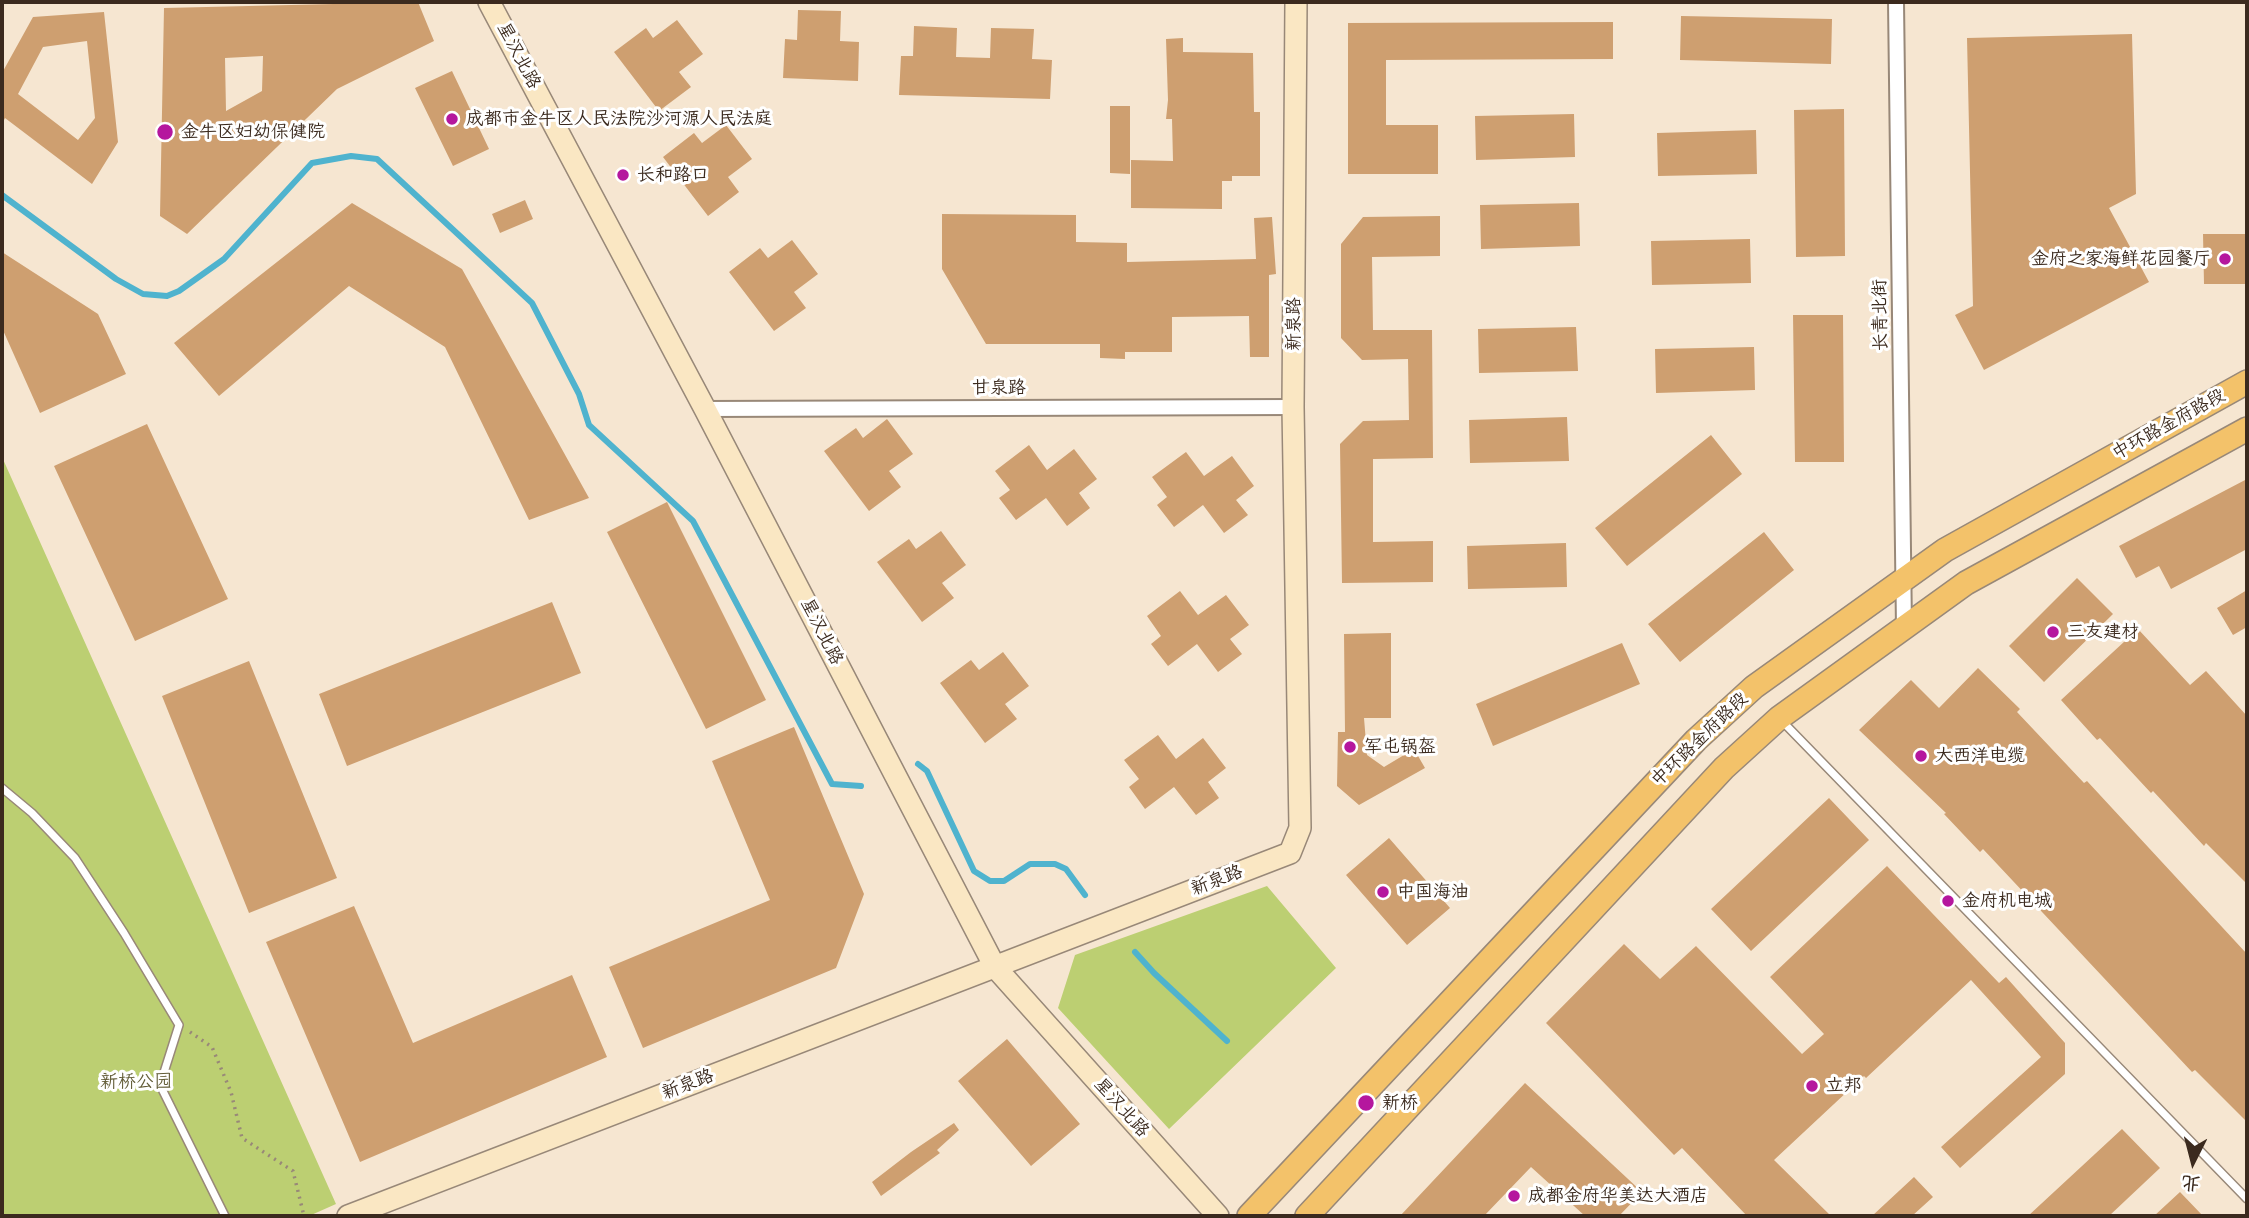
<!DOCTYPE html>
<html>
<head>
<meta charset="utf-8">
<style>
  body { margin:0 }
  #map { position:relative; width:2249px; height:1218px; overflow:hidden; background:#f6e6d1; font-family:Pangolin,"LXGW WenKai TC",sans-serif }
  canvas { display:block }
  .frame { position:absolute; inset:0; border:4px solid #3b2a1e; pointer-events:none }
  .north { position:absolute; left:2158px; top:1127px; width:70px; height:70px; -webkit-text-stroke:5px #fff; paint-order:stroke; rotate:186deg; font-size:19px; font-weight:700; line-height:28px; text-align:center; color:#3b2a1e }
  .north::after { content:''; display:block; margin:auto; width:24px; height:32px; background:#3b2a1e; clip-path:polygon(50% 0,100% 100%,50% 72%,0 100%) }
</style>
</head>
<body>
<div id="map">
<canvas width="2249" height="1218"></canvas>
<div class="frame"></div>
<div class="north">北</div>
</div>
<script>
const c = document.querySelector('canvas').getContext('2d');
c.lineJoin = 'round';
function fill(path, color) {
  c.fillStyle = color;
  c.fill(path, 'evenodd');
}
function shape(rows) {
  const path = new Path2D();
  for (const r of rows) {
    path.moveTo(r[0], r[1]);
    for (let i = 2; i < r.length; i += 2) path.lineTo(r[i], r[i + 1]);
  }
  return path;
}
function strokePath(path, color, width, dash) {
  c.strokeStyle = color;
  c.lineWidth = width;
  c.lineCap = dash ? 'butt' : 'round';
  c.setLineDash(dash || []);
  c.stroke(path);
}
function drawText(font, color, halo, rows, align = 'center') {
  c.font = font + ' Pangolin,"LXGW WenKai TC",sans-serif';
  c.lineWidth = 6;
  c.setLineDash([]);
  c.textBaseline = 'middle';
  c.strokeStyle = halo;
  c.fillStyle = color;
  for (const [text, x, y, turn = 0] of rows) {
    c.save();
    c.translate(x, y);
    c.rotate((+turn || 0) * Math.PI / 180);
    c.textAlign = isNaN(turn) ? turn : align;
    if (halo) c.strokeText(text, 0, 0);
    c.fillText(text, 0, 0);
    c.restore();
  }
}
const green = shape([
  [2,457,336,1204,309,1216,2,1216],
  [1267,886,1336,968,1169,1129,1058,1008,1075,955]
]);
const stream = shape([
  [2,195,116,279,143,294,167,296,179,291,224,259,312,163,351,156,377,159,532,303,579,394,589,425,693,521,832,784,861,786],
  [918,764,927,771,974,871,990,881,1004,881,1030,864,1055,864,1066,869,1085,895],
  [1135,952,1154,973,1227,1041]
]);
const building = shape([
  [418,2,434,41,337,89,187,234,160,216,164,8],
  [263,56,262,91,226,111,225,58],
  [798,10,841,11,840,41,859,42,858,81,783,78,785,39,797,40],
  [104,12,118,142,92,184,5,118,2,124,2,73,33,17],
  [87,41,95,118,78,140,18,94,43,47],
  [1681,16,1832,19,1831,64,1680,60],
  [677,20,703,54,679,72,691,87,659,111,614,52,646,28,653,38],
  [1613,22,1613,59,1386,60,1386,125,1438,125,1438,174,1348,174,1348,23],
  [914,26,957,28,956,57,990,58,991,28,1034,29,1032,59,1052,60,1050,99,899,95,901,56,913,56],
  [2132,34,2136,194,2109,208,2149,282,1984,370,1955,315,1973,306,1967,38],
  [1183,38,1183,52,1253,53,1254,112,1260,112,1260,176,1232,176,1232,181,1222,181,1222,209,1131,208,1131,160,1173,161,1172,119,1166,119,1168,100,1166,39],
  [452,71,489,149,453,166,415,88],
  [1110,106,1130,106,1130,174,1110,173],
  [1844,109,1845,256,1796,257,1794,110],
  [1574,114,1575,157,1476,160,1475,116],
  [726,125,752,159,728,177,739,192,708,216,663,157,694,133,702,143],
  [1756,130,1757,174,1658,176,1657,133],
  [525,200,533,219,500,233,492,214],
  [352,203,462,269,589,498,529,520,445,347,349,286,219,396,174,343],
  [1579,203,1580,246,1481,249,1480,205],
  [942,214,1076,215,1076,242,1127,243,1127,262,1256,259,1254,218,1272,217,1276,274,1269,275,1269,357,1250,357,1249,316,1172,317,1172,352,1125,352,1125,359,1100,358,1100,344,986,344,942,269],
  [1440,216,1440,256,1372,257,1373,330,1432,330,1433,458,1373,459,1373,542,1433,541,1433,582,1342,583,1340,444,1363,421,1409,420,1408,359,1362,360,1341,338,1341,244,1363,217],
  [2203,234,2247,234,2247,284,2204,284],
  [1750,239,1751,283,1652,285,1651,241],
  [792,240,818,274,794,292,806,308,774,331,729,272,760,248,768,258],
  [2,252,98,314,126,374,40,413,2,328],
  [1793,315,1843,315,1844,462,1795,462],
  [1576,327,1578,371,1479,373,1478,329],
  [1754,347,1755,390,1656,393,1655,349],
  [1567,417,1569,461,1470,463,1469,420],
  [887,419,913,454,889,471,901,487,869,511,824,451,856,428,863,438],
  [147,424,228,599,135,641,54,466],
  [1711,435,1742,474,1627,566,1595,528],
  [1029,445,1047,470,1074,449,1097,479,1079,493,1090,508,1067,526,1046,498,1016,520,999,498,1010,490,995,471],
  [1186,452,1204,476,1232,456,1254,486,1236,500,1248,515,1224,533,1203,505,1174,527,1157,505,1167,497,1152,477],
  [2247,479,2247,549,2171,589,2159,566,2136,578,2119,546],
  [667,502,766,700,706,729,607,532],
  [941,531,966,565,942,583,954,598,922,622,877,562,909,539,916,549],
  [1764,532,1794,570,1680,662,1648,624],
  [1566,543,1567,587,1468,589,1467,546],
  [2077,578,2113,614,2044,682,2009,646],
  [2247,590,2247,627,2233,635,2217,608],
  [1180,591,1198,615,1226,595,1249,625,1230,639,1242,654,1218,672,1197,644,1168,666,1151,644,1161,636,1147,616],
  [552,602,581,673,347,766,319,694],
  [2138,629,2190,685,2206,671,2247,716,2247,884,2206,843,2204,846,2153,791,2151,793,2100,738,2097,740,2061,700],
  [1391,633,1391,718,1364,718,1367,755,1384,767,1414,749,1425,768,1359,805,1337,786,1338,732,1345,732,1344,634],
  [1622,643,1640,684,1493,746,1476,704],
  [1003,652,1029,686,1005,704,1017,719,985,743,940,683,971,660,979,670],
  [249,661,337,878,249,913,162,696],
  [1978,668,2020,709,2017,712,2084,783,2087,781,2247,954,2247,1122,2195,1070,2192,1072,1983,849,1980,852,1944,814,1946,813,1859,730,1911,680,1939,708],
  [794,727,864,894,836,968,643,1048,609,967,770,900,712,761],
  [1158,735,1176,759,1203,738,1226,768,1208,782,1219,798,1196,815,1174,787,1145,809,1129,787,1139,779,1124,760],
  [1829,798,1869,840,1751,951,1711,909],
  [1389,838,1450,908,1407,945,1346,875],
  [1887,866,1999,983,2006,977,2065,1043,2065,1074,1960,1168,1941,1147,2041,1057,1971,980,1866,1078,1864,1076,1774,1160,1831,1216,1747,1216,1682,1148,1674,1155,1546,1023,1624,944,1660,979,1696,946,1802,1054,1824,1034,1770,977],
  [354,906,413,1043,572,975,607,1057,360,1162,266,942],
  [1007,1039,1080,1124,1031,1166,958,1081],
  [1525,1083,1642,1192,1619,1216,1585,1216,1531,1167,1484,1216,1400,1216],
  [954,1123,959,1130,937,1150,940,1153,881,1196,872,1182,911,1152],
  [2122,1129,2160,1168,2109,1216,2028,1216],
  [1914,1177,1933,1197,1912,1216,1872,1216],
  [2180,1192,2203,1216,2154,1216]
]);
const path = shape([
  [190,1032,212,1047,231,1092,242,1138,293,1171,304,1216]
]);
const lane = shape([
  [1782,721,2247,1199],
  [2,788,32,813,75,858,124,933,179,1025,160,1085,225,1216]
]);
const street = shape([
  [1896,2,1904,628],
  [705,409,1293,407]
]);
const secondary = shape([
  [489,2,705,409,995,967,1218,1216],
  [348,1216,1290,853,1300,828,1293,407,1296,2]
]);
const primary = shape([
  [1249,1216,1696,740,1754,687,1945,550,2247,382],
  [1307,1216,1724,768,1779,718,1966,583,2247,429]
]);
const markers = [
  [452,119,7,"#b5179e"],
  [165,132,9,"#b5179e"],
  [623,175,7,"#b5179e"],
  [2225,259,7,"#b5179e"],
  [2053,632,7,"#b5179e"],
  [1350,747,7,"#b5179e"],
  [1921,756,7,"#b5179e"],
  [1383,892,7,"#b5179e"],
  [1948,901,7,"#b5179e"],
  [1812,1086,7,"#b5179e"],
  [1366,1103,9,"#b5179e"],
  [1514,1196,7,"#b5179e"]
];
const streetNames = [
  ["星汉北路",518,56,62],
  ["长青北街",1881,315,-91],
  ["新泉路",1294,324,-90],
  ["甘泉路",999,388],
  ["中环路金府路段",2169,425,-29],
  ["星汉北路",821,632,63],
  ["中环路金府路段",1700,740,-44],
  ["新泉路",1217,881,-21],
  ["新泉路",688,1085,-21],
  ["星汉北路",1121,1108,48]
];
const poiNames = [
  ["成都市金牛区人民法院沙河源人民法庭",466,119],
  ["金牛区妇幼保健院",181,132],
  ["长和路口",637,175],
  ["金府之家海鲜花园餐厅",2211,259,"right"],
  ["三友建材",2067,632],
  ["军屯锅盔",1364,747],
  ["大西洋电缆",1935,756],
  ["中国海油",1397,892],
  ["金府机电城",1962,901],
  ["立邦",1826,1086],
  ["新桥",1382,1103],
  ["成都金府华美达大酒店",1528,1196]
];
const parkNames = [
  ["新桥公园",136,1082]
];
fill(green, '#bccf72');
strokePath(stream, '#4fb3ce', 6);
fill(building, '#ce9f70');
strokePath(lane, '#988878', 10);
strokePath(street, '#988878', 18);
strokePath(secondary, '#988878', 24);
strokePath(primary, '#988878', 26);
strokePath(path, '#988878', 3.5, [2, 5]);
strokePath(lane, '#fff', 7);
strokePath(street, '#fff', 14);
strokePath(secondary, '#fae7c3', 21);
strokePath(primary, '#f3c26a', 23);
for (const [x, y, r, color] of markers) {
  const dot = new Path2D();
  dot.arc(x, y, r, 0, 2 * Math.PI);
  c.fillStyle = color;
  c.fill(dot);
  strokePath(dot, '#fff', 2.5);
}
drawText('18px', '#3b2a1e', '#fff', streetNames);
drawText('18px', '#3b2a1e', '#fff', poiNames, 'left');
drawText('18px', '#625c37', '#fff', parkNames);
</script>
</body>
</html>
